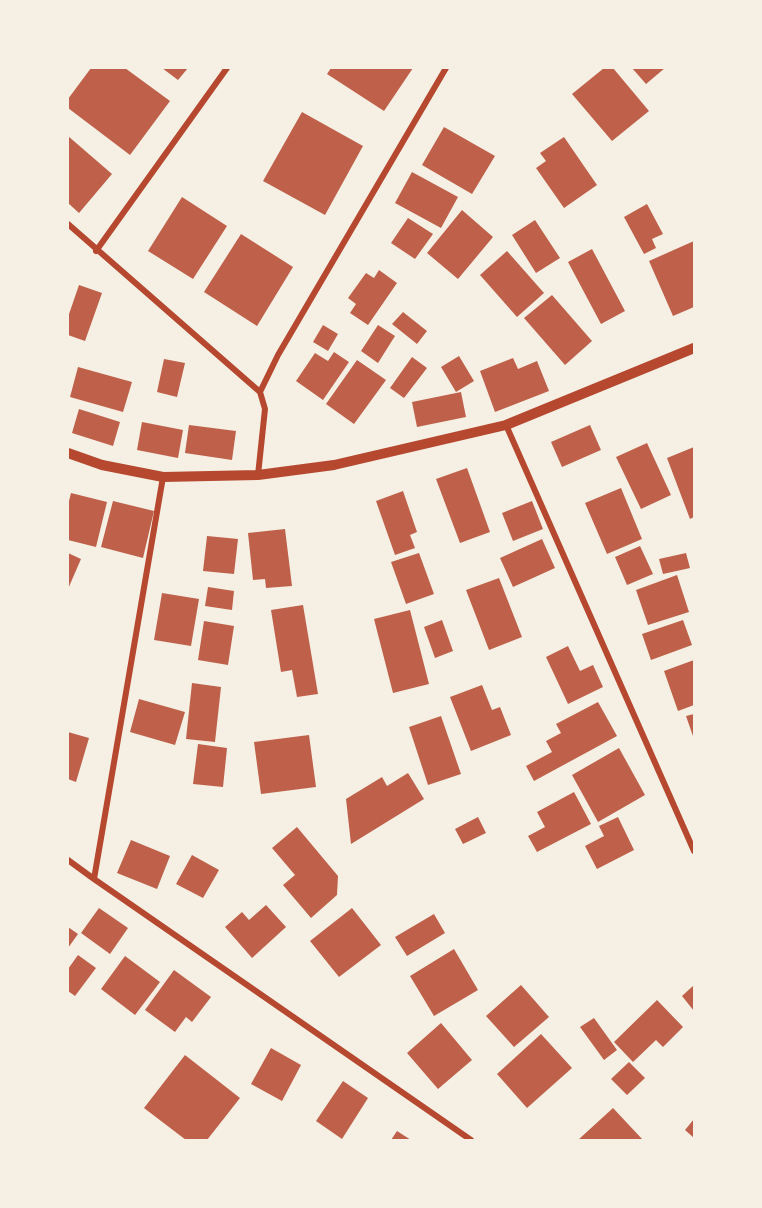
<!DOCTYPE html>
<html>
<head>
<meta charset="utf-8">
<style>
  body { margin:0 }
  #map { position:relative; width:762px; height:1208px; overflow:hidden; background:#f6efe4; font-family:"Asap Condensed",sans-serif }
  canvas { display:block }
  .frame { position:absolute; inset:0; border:69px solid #f6efe4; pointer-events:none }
</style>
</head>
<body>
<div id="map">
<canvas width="762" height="1208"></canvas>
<div class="frame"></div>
</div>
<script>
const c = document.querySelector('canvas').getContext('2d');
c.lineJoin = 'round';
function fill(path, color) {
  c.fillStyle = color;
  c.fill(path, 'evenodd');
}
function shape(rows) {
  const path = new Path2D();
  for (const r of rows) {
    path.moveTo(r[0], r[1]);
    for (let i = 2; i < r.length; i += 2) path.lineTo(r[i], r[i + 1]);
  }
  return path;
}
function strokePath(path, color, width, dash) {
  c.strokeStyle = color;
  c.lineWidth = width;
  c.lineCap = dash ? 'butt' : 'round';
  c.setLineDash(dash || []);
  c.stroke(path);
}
const building = shape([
  [91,68,125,68,170,101,130,155,68,108,68,99],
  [162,68,188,68,178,80],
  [331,68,413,68,384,111,327,74],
  [604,68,613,68,649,111,612,141,572,94],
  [632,68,665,68,646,84],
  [302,112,363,146,325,215,263,181],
  [444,127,495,156,472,194,422,165],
  [68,136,112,174,79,213,68,203],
  [564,137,597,185,564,208,536,168,546,161,540,153],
  [412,172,458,197,441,228,395,203],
  [182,197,227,226,193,279,148,251],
  [647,204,663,234,652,239,656,248,644,254,624,217],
  [462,210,493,237,458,279,427,253],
  [408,218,433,234,415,259,391,243],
  [535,220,560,258,536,273,512,235],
  [241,234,293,267,257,326,204,292],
  [694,241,694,307,673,316,649,261],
  [592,249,625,311,601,324,568,262],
  [507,251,544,293,517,317,480,275],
  [379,270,397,283,368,325,350,313,356,304,348,298,366,273,374,278],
  [79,285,102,293,85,341,68,335,68,317],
  [552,295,592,341,565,365,524,318],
  [403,312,427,331,417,344,392,324],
  [323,325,338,334,328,351,313,342],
  [378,325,395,336,378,363,361,351],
  [334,352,349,362,323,400,296,381,315,353,328,361],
  [459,356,474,381,456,392,441,367],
  [412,357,427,368,404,398,390,388],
  [513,358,518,369,537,361,549,391,495,412,480,371],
  [164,359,185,363,177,397,157,392],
  [357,360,386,380,354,424,326,404],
  [78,367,132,382,123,412,70,397],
  [461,392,466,417,417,427,412,402],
  [79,409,120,422,113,446,72,433],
  [142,422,183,430,178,458,137,450],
  [189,425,236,431,232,460,185,453],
  [590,425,601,450,562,467,551,442],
  [647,443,671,495,641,509,616,457],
  [694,447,694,517,690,519,667,458],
  [467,468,490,532,460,543,436,479],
  [621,488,642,539,607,554,585,503],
  [403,491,417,532,410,535,415,548,395,555,376,501],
  [71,493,107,502,96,547,68,540,68,505],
  [113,501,154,511,143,558,101,547],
  [532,501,543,529,513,541,502,513],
  [285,529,292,586,266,588,265,579,253,580,248,533],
  [207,536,238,539,234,574,203,571],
  [542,539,555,568,513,587,500,558],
  [640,546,653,574,627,585,615,557],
  [68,553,81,559,68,589],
  [419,553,434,594,406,604,391,562],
  [686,553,690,568,663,574,659,559],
  [677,575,689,612,648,625,636,590],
  [499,578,522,637,489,650,466,590],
  [208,587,234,591,232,610,205,606],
  [162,593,199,599,191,646,154,640],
  [303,605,318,694,297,697,292,670,281,672,271,610],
  [410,610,429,684,393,693,374,619],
  [442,620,453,651,435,658,424,627],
  [683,620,692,645,651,660,642,634],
  [204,621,234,626,228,665,198,660],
  [568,646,580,671,593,665,603,687,568,704,546,657],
  [694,660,694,705,678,711,664,671],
  [192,683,221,687,215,742,186,739],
  [482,685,492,710,500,707,511,735,471,751,450,697],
  [139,699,185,712,175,745,130,732],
  [598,702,617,736,534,781,526,766,552,752,546,741,561,733,556,724],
  [694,714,694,739,686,716],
  [441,716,461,774,428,785,409,727],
  [68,732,89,738,76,782,68,779],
  [309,735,316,787,261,794,254,742],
  [198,744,227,748,223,787,193,784],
  [619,748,645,795,598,822,572,775],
  [408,773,424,799,351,844,346,799,382,777,387,786],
  [574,792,591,824,537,852,528,836,545,827,537,812],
  [478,817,486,833,463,844,455,829],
  [618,817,634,850,597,869,585,846,604,836,599,826],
  [297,827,338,876,337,895,311,918,283,885,295,875,272,848],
  [131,840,170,856,157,889,117,873],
  [192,855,219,870,203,898,176,884],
  [266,905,286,927,252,958,225,927,242,912,249,920],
  [99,908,128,928,110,954,81,933],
  [352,908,381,945,339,977,310,941],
  [434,914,445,933,407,956,395,937],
  [68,927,78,934,68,948],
  [454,949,478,990,434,1016,410,976],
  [78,955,96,968,75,996,68,991,68,969],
  [125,956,160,982,135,1015,101,989],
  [174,970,211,997,192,1022,186,1017,175,1032,145,1010],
  [521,985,549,1017,514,1047,486,1016],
  [694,985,694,1011,682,996],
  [657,1000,683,1027,663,1047,656,1040,633,1062,614,1042],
  [594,1018,617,1050,604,1060,580,1027],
  [441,1023,472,1060,438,1089,407,1053],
  [541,1034,572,1068,527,1108,497,1074],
  [271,1048,301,1065,282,1101,251,1084],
  [185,1055,240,1098,207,1140,186,1140,144,1108],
  [629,1062,645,1078,627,1095,611,1079],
  [343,1081,368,1098,342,1139,316,1121],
  [613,1108,643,1140,578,1140],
  [694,1119,694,1138,685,1130],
  [397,1131,411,1140,391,1140]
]);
const minor = shape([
  [68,224,260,392],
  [96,251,227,68],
  [506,425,694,851],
  [258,475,265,409,260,392,278,355,446,68],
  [163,477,94,879,471,1140],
  [68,860,94,879]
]);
const tertiary = shape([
  [68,453,102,465,163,477,258,475,334,465,506,425,694,348]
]);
fill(building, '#bf614a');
strokePath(minor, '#b5482f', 6);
strokePath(tertiary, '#b5482f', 10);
</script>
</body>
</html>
